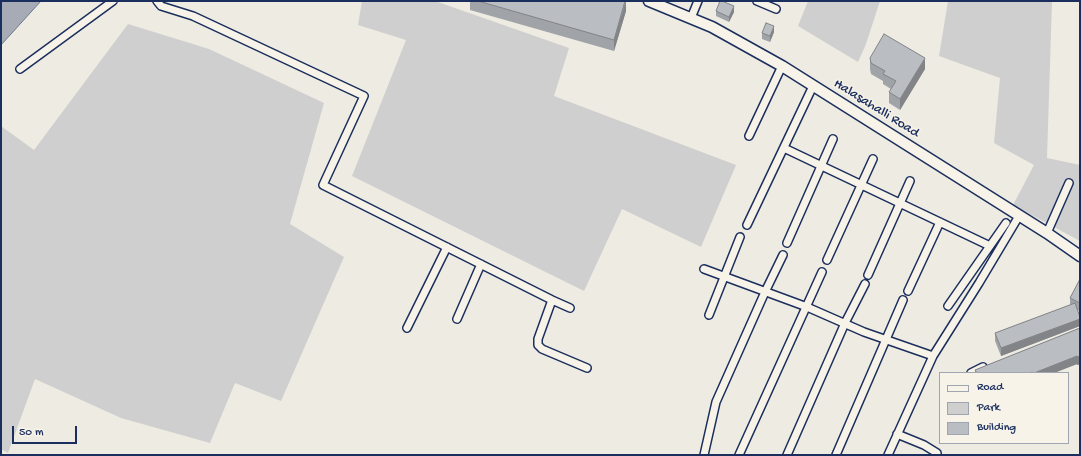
<!DOCTYPE html>
<html>
<head>
<meta charset="utf-8">
<style>
  body { margin:0 }
  #map { position:relative; width:1081px; height:456px; overflow:hidden; background:#eeebe2; font-family:"Gochi Hand",sans-serif }
  canvas { display:block }
  .frame { position:absolute; inset:0; border:2px solid #1b2f5e; pointer-events:none }
  .legend { position:absolute; left:939px; top:372px; width:130px; height:72px; box-sizing:border-box; background:#f7f3e8; border:1px solid #9fa5b1; margin:0; padding:5px 7px; list-style:none; font-size:12px; color:#1b2f5e }
  .legend li { display:flex; align-items:center; gap:8px; height:20px }
  .legend b { width:20px; border:1px solid #9fa5b1 }
  .scale { position:absolute; left:12px; top:426px; width:65px; height:18px; box-sizing:border-box; border:2px solid #1b2f5e; border-top:0; padding-left:5px; font-size:12px; line-height:14px; white-space:nowrap; color:#1b2f5e; -webkit-text-stroke:3px #f7f3e8; paint-order:stroke }
</style>
</head>
<body>
<div id="map">
<canvas width="1081" height="456"></canvas>
<div class="frame"></div>
<ul class="legend">
<li><b style="height:5px;background:#f7f3e8"></b>Road</li>
<li><b style="height:11px;background:#cfcfcf"></b>Park</li>
<li><b style="height:11px;background:#babdc2"></b>Building</li>
</ul>
<div class="scale">50 m</div>
</div>
<script>
const c = document.querySelector('canvas').getContext('2d');
c.lineJoin = 'round';
function fill(path, color) {
  c.fillStyle = color;
  c.fill(path, 'evenodd');
}
function shape(rows) {
  const path = new Path2D();
  for (const r of rows) {
    path.moveTo(r[0], r[1]);
    for (let i = 2; i < r.length; i += 2) path.lineTo(r[i], r[i + 1]);
  }
  return path;
}
function strokePath(path, color, width, dash) {
  c.strokeStyle = color;
  c.lineWidth = width;
  c.lineCap = dash ? 'butt' : 'round';
  c.setLineDash(dash || []);
  c.stroke(path);
}
function drawText(font, color, halo, rows, align = 'center') {
  c.font = font + ' "Gochi Hand",sans-serif';
  c.lineWidth = 3;
  c.setLineDash([]);
  c.textBaseline = 'middle';
  c.strokeStyle = halo;
  c.fillStyle = color;
  for (const [text, x, y, turn = 0] of rows) {
    c.save();
    c.translate(x, y);
    c.rotate((+turn || 0) * Math.PI / 180);
    c.textAlign = isNaN(turn) ? turn : align;
    if (halo) c.strokeText(text, 0, 0);
    c.fillText(text, 0, 0);
    c.restore();
  }
}
const green = shape([
  [362,1,435,1,569,48,554,96,736,165,701,247,622,209,584,291,352,176,406,40,358,25],
  [808,1,880,1,866,44,858,62,798,26],
  [948,1,1052,1,1047,158,1080,165,1080,241,1013,205,1034,165,994,143,1000,78,939,56],
  [128,24,209,49,324,103,290,224,344,257,281,401,235,383,210,443,121,418,35,379,8,453,1,449,1,126,34,150]
]);
const water = shape([
  [1,1,41,1,1,45,1,1]
]);
const street = shape([
  [157,1,161,6,193,16,364,96,323,185,552,300,570,308],
  [757,1,776,9],
  [691,18,698,1],
  [20,69,113,1],
  [749,136,782,66],
  [784,148,990,246],
  [747,225,813,86],
  [1047,233,1069,183],
  [787,243,833,139],
  [827,260,873,159],
  [704,269,807,307,864,332,933,356],
  [868,275,910,181],
  [908,291,940,222],
  [552,300,538,339,538,345,542,349,587,368],
  [948,306,1006,223],
  [709,315,740,237],
  [457,319,481,264],
  [407,328,447,247],
  [971,373,983,367],
  [897,434,924,445,937,453,937,455],
  [704,455,716,402,765,292,783,255],
  [739,455,822,272],
  [787,455,845,323,865,284],
  [836,455,903,300],
  [888,455,933,356,979,283,1019,216]
]);
const secondary = shape([
  [649,1,712,27,782,66,1047,233,1080,256]
]);
const wall = shape([
  [470,1,626,1,626,11,614,51,470,10],
  [716,11,734,12,729,22,716,16],
  [774,32,770,42,762,39,762,33],
  [870,58,925,69,900,110,889,103,889,92,891,89,883,84,883,81,871,74,870,69],
  [1080,279,1080,311,1077,310,1080,317,1080,326,1001,356,995,341,995,333,1070,305,1070,298],
  [1080,328,1080,364,1077,365,1077,364,1054,373,975,373,975,370]
]);
const shadedWall = shape([
  [626,1,626,11,614,51,614,40],
  [734,6,734,12,729,22,729,17],
  [774,26,774,32,770,42,770,36],
  [925,58,925,69,900,110,900,99],
  [1080,319,1080,326,1001,356,1001,348],
  [1077,356,1077,364,1054,373,1034,373],
  [1080,356,1080,364,1077,365,1077,357]
]);
const building = shape([
  [478,1,625,1,614,40,478,1],
  [720,1,722,1,734,6,729,17,716,11,720,1],
  [766,23,774,26,770,36,762,33,766,23],
  [884,34,925,58,900,99,889,92,896,81,883,74,885,71,871,63,870,58,884,34],
  [1080,279,1080,303,1070,298,1080,279],
  [1075,303,1080,317,1080,319,1001,348,995,333,1075,303],
  [1080,328,1080,356,1077,357,1077,356,1034,373,1032,372,1030,373,977,373,975,370,1080,328]
]);
const streetNames = [
  ["Halasahalli Road",876,109,32]
];
fill(green, '#cfcfcf');
fill(water, '#a6abb5');
strokePath(water, '#6e7992', 1);
strokePath(street, '#1b2f5e', 10);
strokePath(secondary, '#1b2f5e', 13);
strokePath(street, '#f7f3e8', 7);
strokePath(secondary, '#f7f3e8', 10);
fill(wall, '#a0a3a7');
fill(shadedWall, '#828488');
fill(building, '#babdc2');
strokePath(building, '#828488', 1);
drawText('14px', '#1b2f5e', '#f7f3e8', streetNames);
</script>
</body>
</html>
